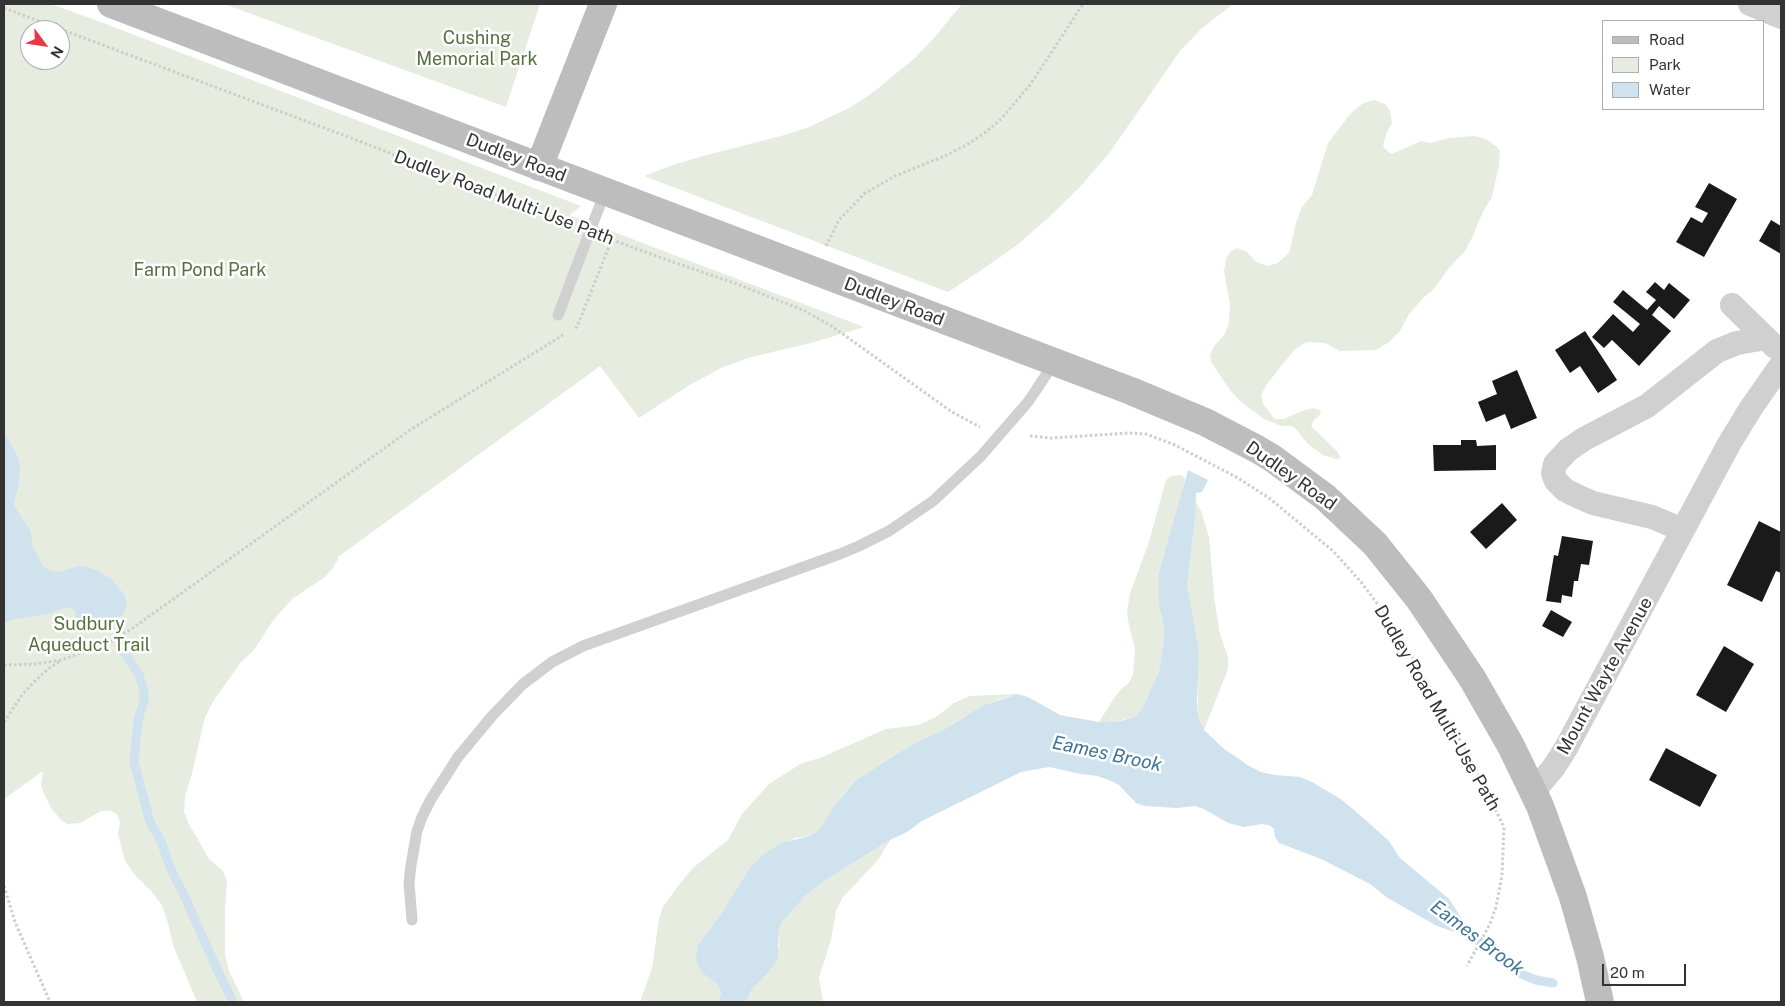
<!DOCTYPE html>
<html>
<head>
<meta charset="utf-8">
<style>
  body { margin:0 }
  #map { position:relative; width:1785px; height:1006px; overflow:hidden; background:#fff; font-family:"Public Sans",sans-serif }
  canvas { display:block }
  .frame { position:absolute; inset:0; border:5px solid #333; pointer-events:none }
  .legend { position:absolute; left:1602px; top:20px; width:162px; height:90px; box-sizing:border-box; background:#fff; border:1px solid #adadad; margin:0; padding:6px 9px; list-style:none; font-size:15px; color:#333 }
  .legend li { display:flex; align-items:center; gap:10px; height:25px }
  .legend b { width:25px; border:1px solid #adadad }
  .north { position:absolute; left:20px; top:20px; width:50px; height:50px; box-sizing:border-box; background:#fff; border:1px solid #adadad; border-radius:50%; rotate:121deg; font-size:14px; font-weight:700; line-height:20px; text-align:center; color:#333 }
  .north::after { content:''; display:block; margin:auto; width:18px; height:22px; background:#e63946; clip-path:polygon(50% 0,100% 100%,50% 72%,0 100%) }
  .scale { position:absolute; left:1602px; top:964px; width:84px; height:22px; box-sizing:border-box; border:2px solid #333; border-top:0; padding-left:6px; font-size:15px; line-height:18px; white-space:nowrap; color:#333; -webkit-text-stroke:4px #fff; paint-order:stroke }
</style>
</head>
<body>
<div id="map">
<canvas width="1785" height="1006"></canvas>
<div class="frame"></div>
<ul class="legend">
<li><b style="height:6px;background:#bdbdbd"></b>Road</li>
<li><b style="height:14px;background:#e6ecdf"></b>Park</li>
<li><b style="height:14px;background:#cfe2ee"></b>Water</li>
</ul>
<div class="north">N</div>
<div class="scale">20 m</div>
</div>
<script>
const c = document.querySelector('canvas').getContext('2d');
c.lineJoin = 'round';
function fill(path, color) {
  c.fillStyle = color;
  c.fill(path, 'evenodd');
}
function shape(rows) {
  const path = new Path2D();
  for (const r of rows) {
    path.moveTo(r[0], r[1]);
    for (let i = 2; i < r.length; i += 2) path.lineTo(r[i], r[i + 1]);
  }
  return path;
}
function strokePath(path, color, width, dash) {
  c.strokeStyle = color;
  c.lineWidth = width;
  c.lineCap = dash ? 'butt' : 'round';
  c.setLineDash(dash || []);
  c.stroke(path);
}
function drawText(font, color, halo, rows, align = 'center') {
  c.font = font + ' "Public Sans",sans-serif';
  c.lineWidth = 5;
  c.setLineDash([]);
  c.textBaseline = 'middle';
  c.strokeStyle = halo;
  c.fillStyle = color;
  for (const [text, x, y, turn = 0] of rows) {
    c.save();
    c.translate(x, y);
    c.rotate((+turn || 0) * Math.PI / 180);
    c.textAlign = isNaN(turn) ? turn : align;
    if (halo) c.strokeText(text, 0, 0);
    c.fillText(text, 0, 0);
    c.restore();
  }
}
const green = shape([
  [4,4,50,4,90,18,581,206,569,215,864,327,811,343,751,357,723,367,688,386,639,418,600,366,338,557,338,559,333,568,325,577,292,599,272,622,254,650,241,662,214,700,205,717,191,777,185,796,184,812,189,824,209,859,223,871,227,881,225,909,225,954,229,971,244,1002,197,1002,173,945,168,923,162,905,151,891,136,876,125,861,118,833,120,822,117,814,109,810,101,811,80,823,67,824,61,820,51,808,43,792,41,785,43,771,4,799],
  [30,30,60,30,60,60,30,60],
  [224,4,540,4,506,107],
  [962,4,1233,4,1201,29,1180,51,1110,152,1080,187,1048,218,1017,245,980,271,948,292,644,176,676,164,703,156,781,136,807,128,851,107,871,94,916,57,934,38],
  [1374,100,1385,104,1390,111,1392,123,1387,132,1383,145,1386,150,1392,154,1421,141,1430,143,1450,138,1474,136,1486,139,1496,146,1500,151,1499,165,1492,197,1484,210,1477,225,1473,236,1465,251,1449,268,1433,290,1423,298,1409,314,1400,331,1389,342,1376,350,1340,351,1325,343,1307,342,1295,349,1267,384,1261,395,1263,404,1275,419,1284,419,1302,411,1313,408,1320,410,1321,414,1314,420,1311,426,1337,451,1341,458,1336,459,1323,455,1308,444,1296,429,1291,426,1282,426,1264,419,1240,401,1230,390,1211,362,1210,355,1215,345,1225,334,1229,322,1230,304,1224,271,1226,259,1230,252,1237,248,1247,252,1256,262,1268,266,1278,263,1289,253,1296,223,1302,207,1312,195,1328,143,1351,113,1362,104],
  [1181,475,1185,478,1182,494,1159,572,1159,605,1163,622,1164,639,1159,671,1149,696,1143,708,1136,716,1114,722,1099,722,1114,698,1122,688,1128,684,1133,675,1135,649,1129,626,1127,612,1130,593,1149,542,1166,480,1171,476],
  [1195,500,1201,511,1209,537,1215,604,1220,634,1228,657,1228,669,1204,730,1198,716,1198,680,1187,586,1195,519],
  [1017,694,997,700,964,717,947,728,911,745,868,773,855,781,845,792,819,830,810,836,795,838,763,855,750,867,723,911,705,935,698,965,701,972,717,984,721,992,719,1002,640,1002,652,968,659,919,663,907,681,882,694,867,728,840,742,814,769,784,802,763,820,758,886,729,919,725,936,717,954,703,970,696],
  [890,840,879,859,843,897,836,911,831,940,819,977,823,1002,746,1002,752,989,760,979,779,947,778,934,781,923,791,910,803,898,821,883]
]);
const water = shape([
  [4,432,18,457,20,465,19,482,14,504,16,509,30,530,33,547,43,566,49,570,58,572,79,566,87,567,96,570,111,579,124,594,127,602,123,614,109,625,95,631,90,630,77,620,75,611,71,608,64,608,52,613,15,619,4,623],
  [1188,470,1208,480,1202,492,1196,493,1195,519,1187,586,1199,651,1197,701,1198,716,1204,730,1223,748,1249,766,1261,772,1275,775,1300,777,1312,782,1342,800,1354,810,1389,841,1400,858,1449,899,1475,939,1437,926,1386,897,1370,884,1321,859,1279,843,1275,837,1274,829,1269,825,1262,824,1244,827,1228,823,1204,809,1195,806,1177,808,1145,806,1136,803,1119,785,1109,780,1097,776,1081,774,1049,767,1021,772,922,821,907,832,890,840,821,883,803,898,781,923,778,934,778,959,771,969,752,989,746,1002,719,1002,721,992,717,984,701,972,698,965,696,958,698,945,723,911,750,867,763,855,781,843,810,836,819,830,836,804,855,781,911,745,947,728,982,706,1017,694,1028,697,1060,715,1099,722,1114,722,1124,720,1136,716,1143,708,1159,671,1164,639,1163,622,1159,605,1159,572]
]);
const stream = shape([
  [120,646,139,675,144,691,144,700,138,721,134,762,150,822,161,841,171,870,184,895,216,967,233,1002],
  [1467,933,1497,953,1516,972,1536,980,1553,983]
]);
const building = shape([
  [1709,183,1737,199,1704,257,1676,242,1691,217,1702,223,1708,213,1695,207],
  [1771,220,1781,226,1781,254,1759,241],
  [1655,282,1664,290,1669,283,1690,300,1674,319,1659,306,1652,315,1671,331,1639,366,1612,340,1604,348,1592,337,1613,314,1633,332,1640,324,1613,302,1623,290,1647,310,1656,300,1646,292],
  [1585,331,1617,380,1598,393,1580,366,1570,373,1555,350],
  [1517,370,1537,418,1511,429,1505,414,1486,422,1478,402,1497,394,1492,381],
  [1461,440,1476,440,1477,446,1496,445,1496,470,1434,471,1433,445,1461,445],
  [1502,503,1517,520,1486,549,1470,532],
  [1759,521,1781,532,1781,573,1776,571,1762,602,1727,585],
  [1562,536,1593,541,1589,565,1581,564,1578,581,1574,581,1572,597,1562,595,1561,603,1546,601,1554,555,1558,556],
  [1551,610,1572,622,1563,637,1542,626],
  [1724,646,1754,664,1726,712,1696,695],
  [1666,748,1717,775,1700,807,1649,780]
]);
const path = shape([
  [4,8,359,141,571,224],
  [607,238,673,262,737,284,805,311,833,327,952,412,980,427],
  [826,246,839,220,864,194,895,176,947,155,968,144,986,132,1002,118,1030,85,1083,4],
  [575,328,577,327,612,239],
  [1030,436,1051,438,1129,433,1146,434,1175,445,1238,478,1269,498,1333,551,1361,582,1388,618,1404,643,1464,747,1504,827,1502,875,1496,907,1490,924,1467,966],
  [4,665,34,664,62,660,111,641,130,630,410,430,563,335],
  [4,722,22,695,36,680,48,669,60,661],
  [4,886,15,922,50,1002]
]);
const lane = shape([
  [558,315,605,192],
  [412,920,409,883,411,865,417,831,422,817,431,799,458,757,492,716,523,684,552,662,583,646,840,554,859,546,889,531,933,501,981,456,1028,402,1054,363]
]);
const street = shape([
  [1750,4,1781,17],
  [1732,305,1775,347],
  [1683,530,1652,517,1593,503,1577,496,1565,490,1556,481,1553,473,1555,464,1568,450,1584,439,1647,406,1717,351,1737,343,1766,338],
  [1534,791,1554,767,1566,748,1729,444,1751,408,1781,365]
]);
const secondary = shape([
  [111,4,1131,391,1205,422,1257,449,1272,458,1325,497,1375,544,1419,599,1472,678,1511,746,1540,806,1573,897,1590,957,1600,1002],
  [539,167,603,4]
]);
const parkNames = [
  ["Cushing",477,38],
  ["Memorial Park",477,59],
  ["Farm Pond Park",200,270],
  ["Sudbury",89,624],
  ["Aqueduct Trail",89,645]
];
const streetNames = [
  ["Dudley Road",516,158,21],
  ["Dudley Road Multi-Use Path",504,198,21],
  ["Dudley Road",894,302,21],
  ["Dudley Road",1291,476,35],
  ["Mount Wayte Avenue",1605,676,-61],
  ["Dudley Road Multi-Use Path",1437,708,60]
];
const waterNames = [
  ["Eames Brook",1107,754,12],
  ["Eames Brook",1477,938,37]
];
fill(green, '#e6ecdf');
fill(water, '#cfe2ee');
strokePath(stream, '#cfe2ee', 9);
fill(building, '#1a1a1a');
strokePath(path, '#cdcdcd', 3, [2.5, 2.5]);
strokePath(lane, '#d0d0d0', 11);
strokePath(street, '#d0d0d0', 24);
strokePath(secondary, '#bdbdbd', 28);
drawText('18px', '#56703f', '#fff', parkNames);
drawText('18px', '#333', '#fff', streetNames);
drawText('italic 19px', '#3f7597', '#fff', waterNames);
</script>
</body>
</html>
